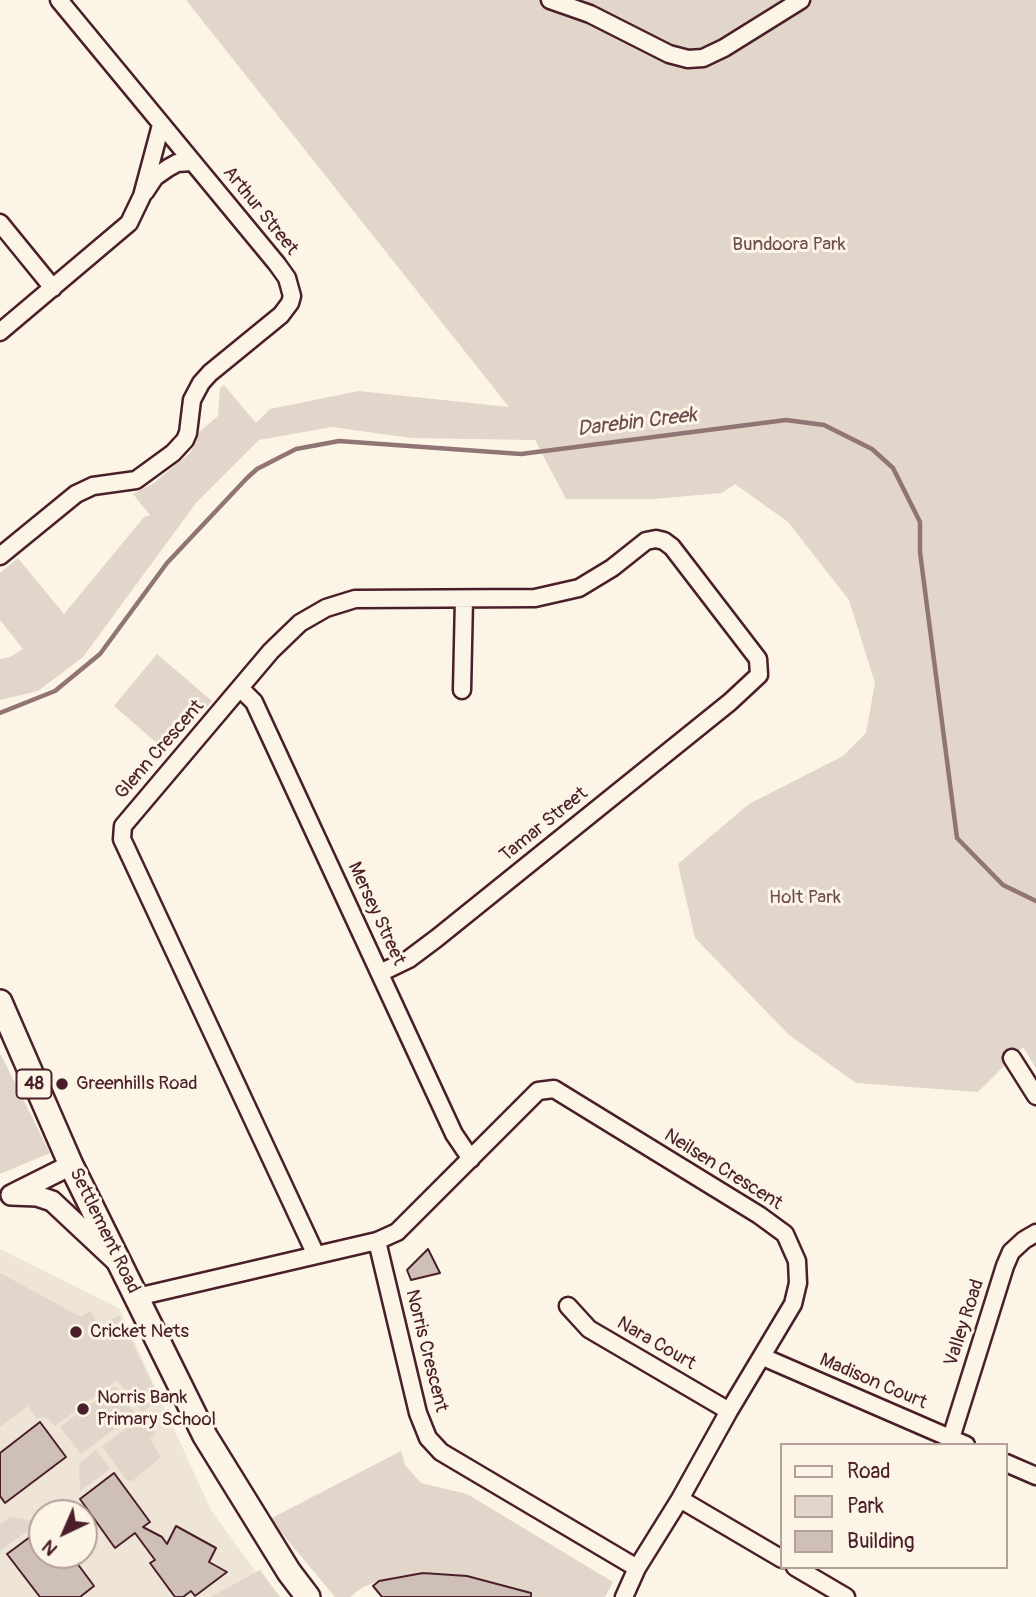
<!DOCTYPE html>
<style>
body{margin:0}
#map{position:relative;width:1036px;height:1597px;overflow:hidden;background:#fcf5e5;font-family:Pangolin,sans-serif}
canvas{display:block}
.legend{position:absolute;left:780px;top:1443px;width:228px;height:126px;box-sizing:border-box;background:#fcf5e5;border:2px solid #b59f9b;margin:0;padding:9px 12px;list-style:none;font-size:21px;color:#4a1f2b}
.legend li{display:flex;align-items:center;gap:14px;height:35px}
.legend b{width:35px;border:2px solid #b59f9b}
.north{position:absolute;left:28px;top:1499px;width:70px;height:70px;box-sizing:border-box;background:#fcf5e5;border:2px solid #b59f9b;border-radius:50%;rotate:224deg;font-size:19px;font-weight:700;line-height:28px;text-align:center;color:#4a1f2b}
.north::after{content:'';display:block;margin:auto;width:24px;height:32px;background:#4a1f2b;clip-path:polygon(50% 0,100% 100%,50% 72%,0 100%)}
</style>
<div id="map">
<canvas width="1036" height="1597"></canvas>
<ul class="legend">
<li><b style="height:9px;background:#fcf5e5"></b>Road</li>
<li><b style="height:19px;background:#e2d5ca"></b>Park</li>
<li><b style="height:19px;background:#cfc0b7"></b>Building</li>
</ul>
<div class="north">N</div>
</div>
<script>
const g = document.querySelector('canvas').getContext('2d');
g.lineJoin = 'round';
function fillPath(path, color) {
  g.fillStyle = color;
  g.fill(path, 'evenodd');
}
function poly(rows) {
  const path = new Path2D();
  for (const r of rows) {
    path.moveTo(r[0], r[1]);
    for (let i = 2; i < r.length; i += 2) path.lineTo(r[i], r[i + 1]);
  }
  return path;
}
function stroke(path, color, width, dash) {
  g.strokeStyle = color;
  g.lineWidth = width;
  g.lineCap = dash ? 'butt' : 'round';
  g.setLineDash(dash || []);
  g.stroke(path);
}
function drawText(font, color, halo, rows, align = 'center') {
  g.font = font + ' Pangolin,sans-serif';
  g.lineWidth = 6;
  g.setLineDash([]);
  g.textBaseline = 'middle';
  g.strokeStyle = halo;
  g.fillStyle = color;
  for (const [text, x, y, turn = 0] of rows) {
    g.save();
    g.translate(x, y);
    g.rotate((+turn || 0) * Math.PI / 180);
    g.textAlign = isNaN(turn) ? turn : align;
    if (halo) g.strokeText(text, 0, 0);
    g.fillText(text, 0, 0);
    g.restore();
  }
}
const built = poly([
 [0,1249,119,1308,211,1510,256,1572,210,1597,0,1597],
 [42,1513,84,1513,84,1555,42,1555]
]);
const green = poly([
 [186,0,1036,0,1036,1068,1023,1047,978,1092,856,1083,789,1035,695,938,678,864,749,804,843,756,866,733,875,683,849,600,788,522,735,484,722,493,653,499,566,499,535,440,411,438,332,427,259,440,196,503,83,657,38,691,0,700,0,659,10,657,23,649,0,620,0,573,18,558,64,614,144,517,150,515,133,494,154,483,190,453,196,443,199,432,218,416,220,388,224,385,256,423,270,409,359,391,509,407],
 [157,654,212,701,166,751,114,706],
 [0,1053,50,1153,0,1174],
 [0,1273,81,1317,90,1311,100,1327,119,1315,160,1400,142,1412,117,1380,55,1426,47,1418,37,1418,28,1406,0,1427],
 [115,1386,135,1413,81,1454,60,1427],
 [143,1416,156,1434,150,1439,161,1457,132,1481,126,1480,102,1446],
 [96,1450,110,1469,80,1491,79,1464],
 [401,1451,405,1465,421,1483,467,1494,613,1582,605,1597,528,1597,508,1587,467,1576,440,1573,423,1573,379,1581,363,1587,350,1597,335,1597,270,1519],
 [10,1517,40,1522,0,1551,0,1524],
 [260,1570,280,1597,210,1597,256,1572]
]);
const stream = poly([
 [0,713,55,691,100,654,167,563,247,478,257,469,296,449,339,441,521,454,786,420,824,425,872,449,893,468,920,522,920,552,957,838,1003,885,1036,901]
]);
const building = poly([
 [428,1249,440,1273,411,1280,407,1270,428,1249],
 [40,1422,66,1457,5,1503,0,1496,0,1453,40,1422],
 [114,1473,150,1522,143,1527,162,1537,167,1544,176,1526,216,1548,209,1562,227,1572,195,1596,191,1591,183,1597,175,1597,150,1563,155,1560,135,1533,115,1548,80,1499,114,1473],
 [42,1528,42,1555,71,1555,94,1586,80,1597,40,1597,7,1554,42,1528],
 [423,1573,467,1576,531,1593,531,1597,382,1597,373,1586,379,1581,423,1573]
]);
const minor = poly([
 [550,0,590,14,669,54,688,59,703,58,724,48,801,0],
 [145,192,155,177,168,168,177,163,192,162],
 [0,223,53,288],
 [0,332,129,223,142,196,161,125],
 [0,556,76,494,93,486,136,480,173,453,185,440,188,433,192,400,201,383,210,373,281,315,290,303,292,296,287,278,277,264,59,0],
 [241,689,254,702,454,1134,471,1159],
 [462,690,464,599],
 [1012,1058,1036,1096],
 [377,1241,397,1232,538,1091,554,1089,759,1215,785,1234,797,1261,798,1283,793,1304,729,1411,680,1499,637,1568],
 [316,1255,122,839,123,826,271,651,300,623,326,608,355,599,535,598,579,588,612,568,646,541,656,539,664,541,672,547,758,659,759,675,730,702,437,938,409,959,380,973],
 [137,1297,377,1241,418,1413,428,1438,441,1452,637,1568,624,1597],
 [568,1306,589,1329,729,1411],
 [763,1357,966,1445],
 [951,1438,1005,1266,1011,1252,1024,1240,1036,1233],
 [1006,1463,1036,1476],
 [680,1499,782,1559],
 [795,1567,846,1597]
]);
const tertiary = poly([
 [13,1194,71,1165],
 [11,1195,37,1196,52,1201,116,1261]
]);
const primary = poly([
 [0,1002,71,1165,205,1436,289,1572,308,1597]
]);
const markers = [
 [62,1084,7,"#4a1f2b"],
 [76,1332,7,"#4a1f2b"],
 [83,1409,7,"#4a1f2b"]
];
const shields = [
 [34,1084,35]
];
const shieldNames = [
 ["48",34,1084]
];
const streetNames = [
 ["Arthur Street",260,211,51],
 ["Glenn Crescent",160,750,-49],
 ["Tamar Street",544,825,-39],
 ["Mersey Street",376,914,65],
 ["Neilsen Crescent",723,1170,32],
 ["Settlement Road",104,1231,64],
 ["Valley Road",965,1323,-72],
 ["Nara Court",656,1344,30],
 ["Norris Crescent",426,1351,76],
 ["Madison Court",873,1382,23]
];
const parkNames = [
 ["Bundoora Park",789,245],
 ["Holt Park",805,898]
];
const poiNames = [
 ["Greenhills Road",76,1084],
 ["Cricket Nets",90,1332],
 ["Norris Bank",97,1398],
 ["Primary School",97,1420]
];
const waterNames = [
 ["Darebin Creek",637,423,-7]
];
fillPath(built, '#eee5d7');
fillPath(green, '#e2d5ca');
stroke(stream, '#917474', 4.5);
fillPath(building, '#cfc0b7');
stroke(building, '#4a1f2b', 2);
stroke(minor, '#4a1f2b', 21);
stroke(tertiary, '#4a1f2b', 24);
stroke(primary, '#4a1f2b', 28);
stroke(minor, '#fcf5e5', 16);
stroke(tertiary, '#fcf5e5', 19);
stroke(primary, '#fcf5e5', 23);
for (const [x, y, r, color] of markers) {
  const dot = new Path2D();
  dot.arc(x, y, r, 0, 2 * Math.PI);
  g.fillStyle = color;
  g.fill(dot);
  stroke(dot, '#fcf5e5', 2.5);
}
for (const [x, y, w] of shields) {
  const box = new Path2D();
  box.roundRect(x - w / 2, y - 14.5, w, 29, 5);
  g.fillStyle = '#fcf5e5';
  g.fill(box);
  stroke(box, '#4a1f2b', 2);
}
drawText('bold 18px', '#4a1f2b', null, shieldNames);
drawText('19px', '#4a1f2b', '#fcf5e5', streetNames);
drawText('19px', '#704c53', '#fcf5e5', parkNames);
drawText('19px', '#4a1f2b', '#fcf5e5', poiNames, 'left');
drawText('italic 21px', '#6d4950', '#fcf5e5', waterNames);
</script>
